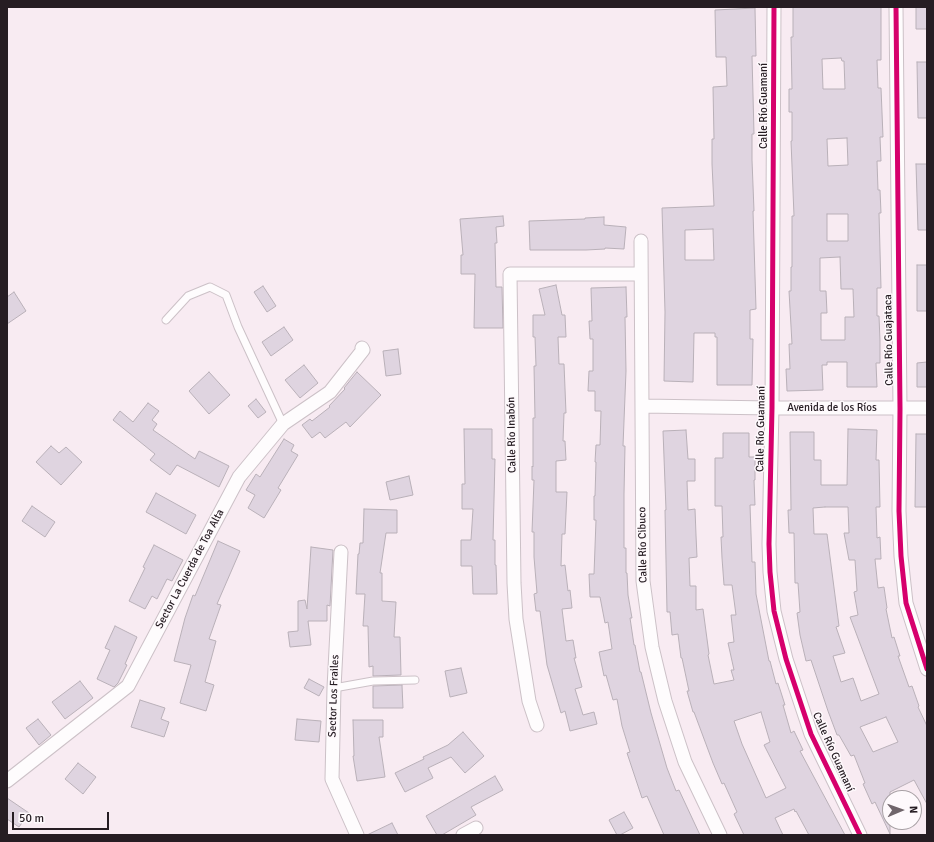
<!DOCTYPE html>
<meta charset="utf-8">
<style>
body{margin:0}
#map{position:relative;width:934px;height:842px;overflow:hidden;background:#f8ebf2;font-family:Signika,sans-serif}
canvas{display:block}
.frame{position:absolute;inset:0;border:8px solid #261d23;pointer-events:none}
.north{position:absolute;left:882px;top:790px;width:40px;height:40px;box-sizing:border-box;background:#fef9fc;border:1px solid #a8a1a5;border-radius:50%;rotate:88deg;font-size:11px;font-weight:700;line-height:16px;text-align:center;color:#261d23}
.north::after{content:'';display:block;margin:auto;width:14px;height:18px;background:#70656b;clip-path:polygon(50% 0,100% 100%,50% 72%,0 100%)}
.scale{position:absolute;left:12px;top:812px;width:97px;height:18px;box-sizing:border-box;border:2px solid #261d23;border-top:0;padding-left:5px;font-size:12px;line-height:14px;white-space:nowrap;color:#261d23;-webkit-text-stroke:3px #fef9fc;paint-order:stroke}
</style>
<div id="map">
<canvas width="934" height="842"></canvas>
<div class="frame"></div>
<div class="north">N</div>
<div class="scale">50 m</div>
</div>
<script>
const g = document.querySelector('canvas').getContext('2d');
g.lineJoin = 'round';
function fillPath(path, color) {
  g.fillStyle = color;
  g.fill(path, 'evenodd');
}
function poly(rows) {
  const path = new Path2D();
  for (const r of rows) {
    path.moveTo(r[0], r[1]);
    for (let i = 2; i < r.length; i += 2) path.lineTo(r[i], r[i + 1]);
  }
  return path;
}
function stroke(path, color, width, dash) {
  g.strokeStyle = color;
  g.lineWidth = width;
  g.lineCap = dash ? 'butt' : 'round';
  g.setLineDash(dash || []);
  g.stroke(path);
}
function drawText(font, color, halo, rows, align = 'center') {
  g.font = font + ' Signika,sans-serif';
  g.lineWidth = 3;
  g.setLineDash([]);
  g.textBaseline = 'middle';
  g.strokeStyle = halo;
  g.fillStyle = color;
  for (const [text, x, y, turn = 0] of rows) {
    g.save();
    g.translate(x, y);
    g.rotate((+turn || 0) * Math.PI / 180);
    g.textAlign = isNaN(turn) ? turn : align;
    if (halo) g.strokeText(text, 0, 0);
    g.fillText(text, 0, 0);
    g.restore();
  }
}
const building = poly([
 [793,7,881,7,881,60,877,60,878,88,881,88,883,137,880,137,881,161,877,161,878,190,880,190,881,213,879,213,881,288,877,288,877,316,879,316,880,341,880,363,876,363,877,387,847,387,847,362,827,362,827,365,822,365,823,390,787,391,786,369,790,369,789,344,792,344,789,291,791,291,791,267,792,267,792,216,794,216,791,141,792,141,792,112,789,112,789,89,792,89,791,37,793,37,793,7],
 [841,58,842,61,844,61,845,89,823,89,822,59,841,58],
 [847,138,848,165,828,166,827,139,847,138],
 [827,214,848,214,848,241,827,241,827,214],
 [840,257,841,289,853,289,854,317,845,317,845,340,821,340,821,313,827,313,826,291,820,291,820,258,840,257],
 [916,7,927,7,927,29,916,29,916,7],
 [755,8,756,56,752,56,754,134,752,134,752,160,754,211,753,211,756,309,750,310,750,339,753,339,752,385,717,385,717,337,715,337,715,333,694,333,693,382,664,381,665,312,662,208,714,206,712,164,712,139,714,139,713,87,727,86,726,57,716,57,715,10,755,8],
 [713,229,714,260,685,260,685,230,713,229],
 [917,62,927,62,927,118,918,118,917,62],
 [916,164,927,164,927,230,918,230,916,164],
 [503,216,504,226,496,227,497,243,495,243,496,287,502,287,503,328,474,328,475,274,461,274,461,255,463,255,460,219,503,216],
 [604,217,604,225,626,227,624,249,605,248,605,249,586,250,530,250,529,221,585,219,585,218,604,217],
 [917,265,927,265,927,311,917,311,917,265],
 [556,285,562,315,565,315,566,337,558,337,559,364,564,364,566,413,564,413,563,441,565,441,566,460,556,461,556,492,567,492,565,534,562,534,561,566,565,565,568,591,570,590,572,608,562,609,566,641,573,640,576,658,574,658,582,687,575,689,583,715,594,712,597,724,570,731,565,711,561,713,547,665,540,611,536,611,534,594,537,593,534,557,534,532,532,532,534,480,532,480,532,466,533,467,533,418,535,418,534,366,536,366,535,337,533,337,533,315,545,315,539,289,556,285],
 [263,286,276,306,267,312,254,292,263,286],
 [626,287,627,317,625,317,626,371,623,446,625,446,624,494,624,548,626,548,626,573,627,573,628,595,632,618,630,618,634,645,635,645,640,672,641,672,651,713,667,768,676,791,679,790,700,835,664,835,647,796,642,798,627,753,630,752,622,726,617,699,613,700,606,675,604,676,599,652,612,649,608,622,605,623,600,597,590,597,589,574,594,574,596,520,594,520,594,496,595,496,596,462,595,462,596,445,600,445,601,411,595,411,595,391,588,391,589,371,593,371,593,339,590,339,589,321,592,321,591,288,626,287],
 [14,292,26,311,7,324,7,297,14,292],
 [284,327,293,340,271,356,262,342,284,327],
 [398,349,401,374,386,376,383,351,398,349],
 [927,362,927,387,917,387,917,363,927,362],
 [304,365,318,383,300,398,285,380,304,365],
 [209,372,230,395,209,414,189,391,209,372],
 [357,372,381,395,350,427,346,422,325,438,320,432,312,438,302,425,310,419,312,421,330,407,329,406,345,389,344,388,357,372],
 [256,399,266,412,258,418,248,406,256,399],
 [148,403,159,411,152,420,157,424,153,430,195,459,199,451,229,466,219,487,177,465,170,475,150,460,155,454,113,420,120,411,133,422,148,403],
 [464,429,492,429,492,459,495,459,493,540,495,540,495,565,496,565,497,594,473,594,472,566,461,566,461,540,471,540,473,509,462,509,462,484,465,484,464,429],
 [848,429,877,430,876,460,879,460,880,507,876,507,877,538,880,537,881,559,875,559,878,588,884,587,887,608,886,609,892,638,894,637,900,656,898,656,909,687,912,686,919,706,918,707,927,726,927,804,914,780,890,792,890,834,875,802,872,804,863,784,865,783,854,755,851,756,839,735,837,735,828,711,811,660,806,661,800,635,797,613,800,612,798,583,795,583,794,533,789,533,788,510,791,510,790,432,814,432,814,460,821,460,821,485,847,485,848,429],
 [825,507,848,507,849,533,844,533,849,560,855,560,857,591,854,592,858,615,850,617,879,694,861,701,853,678,841,682,833,656,845,653,836,627,839,626,827,534,814,534,813,508,825,507],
 [886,717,898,742,873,752,860,727,886,717],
 [686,430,688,459,695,459,695,481,687,481,688,510,695,509,696,535,697,557,689,558,690,586,696,586,696,610,703,609,709,654,708,655,714,684,734,680,731,670,734,670,728,643,734,642,731,615,736,615,732,585,724,585,722,558,721,537,723,537,722,506,715,506,715,458,723,458,723,433,749,433,749,457,755,457,755,480,754,480,755,505,750,505,752,562,755,562,756,594,769,661,770,661,776,684,778,683,785,705,783,705,791,733,794,731,803,750,800,751,845,835,809,835,796,811,795,812,794,809,775,818,783,835,744,835,734,814,737,812,724,783,722,784,713,763,694,712,693,712,687,691,689,691,682,658,681,658,678,634,672,635,670,612,667,612,665,510,666,510,663,431,686,430],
 [761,712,770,742,764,745,786,788,766,798,742,744,734,721,761,712],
 [916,434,927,434,927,507,915,507,916,434],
 [284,439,294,445,291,451,298,455,278,488,281,490,264,518,248,508,255,495,246,490,256,474,260,477,284,439],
 [51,446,59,453,66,447,82,462,61,485,36,462,51,446],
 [409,476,413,495,390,500,386,482,409,476],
 [156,493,196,515,186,534,146,512,156,493],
 [32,506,55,522,45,537,22,521,32,506],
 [364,509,397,510,397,533,386,533,380,573,382,573,382,601,396,602,394,637,400,637,401,675,373,676,373,666,369,667,368,626,363,626,365,594,356,594,358,554,359,554,360,543,363,543,364,509],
 [218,541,240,551,217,604,221,605,209,639,216,641,205,682,214,685,206,711,180,703,191,665,174,661,185,618,193,595,195,596,218,541],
 [154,545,183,560,172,581,167,579,157,599,152,596,145,609,129,601,145,568,143,567,154,545],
 [311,547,333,550,330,606,327,605,327,621,308,621,311,645,290,647,288,632,298,631,298,601,305,600,307,609,311,547],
 [115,626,137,637,125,664,127,665,118,683,114,687,97,679,110,650,105,648,115,626],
 [461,668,467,693,450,697,445,671,461,668],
 [309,679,324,687,319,696,304,688,309,679],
 [80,681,93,698,65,719,52,702,80,681],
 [402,685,403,708,373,708,373,686,402,685],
 [140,700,165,708,161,719,169,722,164,737,131,727,140,700],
 [38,719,51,735,39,745,26,728,38,719],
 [297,719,321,721,319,742,295,740,297,719],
 [353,720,383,720,383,737,379,737,385,777,357,781,353,756,354,756,353,720],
 [463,732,484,756,465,773,451,757,428,768,433,778,405,792,395,773,424,759,423,757,448,745,463,732],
 [78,763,96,777,83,794,65,779,78,763],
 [495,776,503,790,471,807,476,815,442,835,437,835,426,816,495,776],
 [7,798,29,813,19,827,7,819,7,798],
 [624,812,633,828,620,835,617,835,609,820,624,812],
 [392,823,398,835,367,835,392,823]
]);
const service = poly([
 [166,320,188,296,210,287,226,295,238,327,283,424],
 [334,688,373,681,415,680]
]);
const minor = poly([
 [774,7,772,408,769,544,770,572,774,611,786,659,811,734,860,835],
 [896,7,900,409,899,511,901,556,906,603,927,669],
 [641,241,643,581,652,647,665,701,685,762,720,835],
 [642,406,772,408,927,408],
 [341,552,334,688,332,779,357,835],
 [537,725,529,701,516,619,514,583,510,274,641,274],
 [7,781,128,686,239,477,283,424,330,392,363,350,362,348],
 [463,835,476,828]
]);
const cycleway = poly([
 [774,7,772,408,769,544,770,572,774,611,786,659,811,734,860,835],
 [896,7,900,409,899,511,901,556,906,603,927,669]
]);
const streetNames = [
 ["Calle Río Guamaní",764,106,-90],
 ["Calle Río Guajataca",889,340,-91],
 ["Avenida de los Ríos",832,408],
 ["Calle Río Guamaní",761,429,-89],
 ["Calle Río Inabón",512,435,-91],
 ["Calle Río Cibuco",643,545,-91],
 ["Sector La Cuerda de Toa Alta",190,569,-62],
 ["Sector Los Frailes",334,696,-88],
 ["Calle Río Guamaní",833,752,66]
];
fillPath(building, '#dfd4e0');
stroke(building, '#b9b0b8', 1);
stroke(service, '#ccc1c7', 9);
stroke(minor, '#ccc1c7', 15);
stroke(service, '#fefcfd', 7);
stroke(minor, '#fefcfd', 13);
stroke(cycleway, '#d6006c', 5);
drawText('11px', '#261d23', '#fef9fc', streetNames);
</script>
